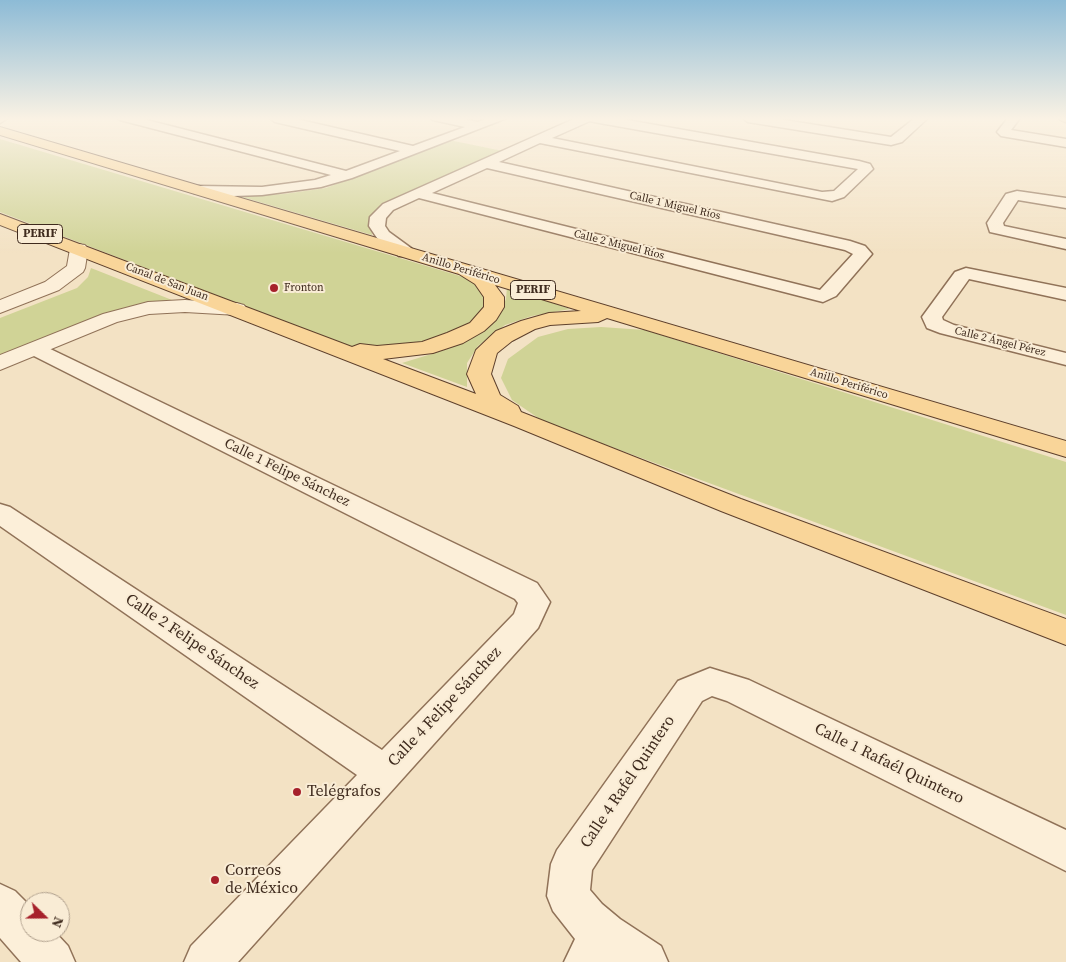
<!DOCTYPE html>
<meta charset="utf-8">
<style>
body{margin:0}
#map{position:relative;width:1066px;height:962px;overflow:hidden;background:#f3e2c4;font-family:"Source Serif 4",serif}
canvas{display:block}
.north{position:absolute;left:20px;top:892px;width:50px;height:50px;box-sizing:border-box;background:#f9ecd5;border:1px solid #af9f8c;border-radius:50%;rotate:112deg;font-size:14px;font-weight:700;line-height:20px;text-align:center;color:#3f2b1e}
.north::after{content:'';display:block;margin:auto;width:18px;height:22px;background:#a6212b;clip-path:polygon(50% 0,100% 100%,50% 72%,0 100%)}
</style>
<div id="map">
<canvas width="1066" height="962"></canvas>
<div class="north">N</div>
</div>
<script>
const g = document.querySelector('canvas').getContext('2d');
g.lineJoin = 'round';
function fillPath(path, color) {
  g.fillStyle = color;
  g.fill(path, 'evenodd');
}
function poly(rows) {
  const path = new Path2D();
  for (const r of rows) {
    path.moveTo(r[0], r[1]);
    for (let i = 2; i < r.length; i += 2) path.lineTo(r[i], r[i + 1]);
  }
  return path;
}
function stroke(path, color, width, dash) {
  g.strokeStyle = color;
  g.lineWidth = width;
  g.lineCap = dash ? 'butt' : 'round';
  g.setLineDash(dash || []);
  g.stroke(path);
}
function drawText(font, color, halo, rows, align = 'center') {
  g.font = font + ' "Source Serif 4",serif';
  g.lineWidth = 4;
  g.setLineDash([]);
  g.textBaseline = 'middle';
  g.strokeStyle = halo;
  g.fillStyle = color;
  for (const [text, x, y, turn = 0] of rows) {
    g.save();
    g.translate(x, y);
    g.rotate((+turn || 0) * Math.PI / 180);
    g.textAlign = isNaN(turn) ? turn : align;
    if (halo) g.strokeText(text, 0, 0);
    g.fillText(text, 0, 0);
    g.restore();
  }
}
const green = poly([
 [0,139,460,276,478,284,491,302,473,326,433,344,363,349,346,345,0,212],
 [449,140,503,151,381,204,371,218,372,235,239,196,284,194,326,188],
 [91,268,172,300,127,309,0,361,0,318,77,288,88,277],
 [507,287,570,309,532,316,505,325,478,346,467,363,467,387,402,363,451,348,487,327,501,311,506,299],
 [601,327,645,330,1066,462,1066,615,544,422,512,400,501,378,508,359,538,337,568,329]
]);
const minor = poly([
 [0,118,8,118,0,123,0,118],
 [118,118,139,118,346,171,400,151,275,122,269,118,292,118,413,146,465,127,433,120,431,118,457,118,478,122,489,118,507,118,352,178,321,187,262,195,233,196,199,194,194,193,192,190,194,187,199,186,262,187,315,180,331,175,120,120,118,118],
 [576,118,616,118,859,161,870,164,873,169,844,197,832,201,540,143,499,162,850,241,865,246,872,254,836,296,823,302,419,198,393,210,386,218,385,226,389,232,411,248,414,252,411,256,399,256,377,238,369,226,370,217,383,204,576,118],
 [590,121,594,122,858,169,834,191,822,192,552,138,590,121],
 [487,168,845,250,853,254,820,290,432,193,487,168],
 [742,118,772,118,891,137,915,118,928,118,902,142,891,145,748,122,742,118],
 [1008,118,1020,118,1011,130,1066,139,1066,147,1001,136,997,132,1008,118],
 [1059,118,1066,118,1066,122,1061,120,1059,118],
 [1017,191,1066,198,1066,208,1018,200,1003,223,1004,226,1066,239,1066,249,990,232,987,223,1004,197,1006,194,1017,191],
 [966,268,1066,288,1066,300,969,279,942,317,943,320,954,325,1066,353,1066,365,940,333,927,328,922,317,955,272,966,268],
 [35,343,42,345,537,583,550,602,538,628,238,962,184,962,191,946,357,775,0,526,0,504,10,507,382,750,514,614,518,603,515,599,28,353,25,349,28,345,35,343],
 [710,668,749,680,1066,830,1066,871,727,701,712,696,702,701,592,870,590,890,602,904,620,919,661,946,668,962,564,962,575,939,553,911,547,896,551,864,557,850,678,681,710,668],
 [0,884,15,891,30,906,30,932,55,932,68,946,75,962,21,962,0,938,0,884]
]);
const tertiary = poly([
 [79,244,85,245,88,249,85,268,83,272,59,290,0,313,0,300,45,282,67,266,70,249,73,245,79,244],
 [185,300,237,303,244,305,247,309,244,313,237,315,185,312,149,314,117,322,0,370,0,355,103,314,148,302,185,300]
]);
const primary = poly([
 [0,127,1066,441,1066,457,607,318,598,322,550,325,535,329,512,341,497,353,491,374,500,395,518,406,521,412,741,499,1066,619,1066,645,721,511,514,426,0,225,0,214,352,347,360,344,377,346,422,342,447,333,470,323,484,307,484,297,475,284,459,274,0,135,0,127],
 [495,285,581,311,549,313,521,321,496,331,476,350,467,374,476,394,383,359,433,353,463,343,484,331,496,320,504,307,504,297,495,285]
]);
const markers = [
 [274,288,5,"#a6212b"],
 [297,792,5,"#a6212b"],
 [215,880,5,"#a6212b"]
];
const farStreetnames = [
 ["Calle 1 Miguel Ríos",675,206,13],
 ["Calle 2 Miguel Ríos",619,245,14],
 ["Anillo Periférico",461,269,17],
 ["Canal de San Juan",167,282,21],
 ["Calle 2 Ángel Pérez",1000,342,14],
 ["Anillo Periférico",849,384,17]
];
const farPoinames = [
 ["Fronton",284,288]
];
const shields = [
 [40,234,45],
 [533,290,45]
];
const shieldNames = [
 ["PERIF",40,234],
 ["PERIF",533,290]
];
const streetNames = [
 ["Calle 1 Felipe Sánchez",287,473,26]
];
const nearStreetnames = [
 ["Calle 2 Felipe Sánchez",192,642,34],
 ["Calle 4 Felipe Sánchez",445,707,-47],
 ["Calle 1 Rafaél Quintero",889,764,26],
 ["Calle 4 Rafel Quintero",628,782,-56]
];
const nearPoinames = [
 ["Telégrafos",307,792],
 ["Correos",225,871],
 ["de México",225,889]
];
fillPath(green, '#d0d396');
stroke(minor, '#907258', 3);
stroke(tertiary, '#907258', 2);
stroke(primary, '#5e402c', 2);
fillPath(minor, '#fcefd9');
fillPath(tertiary, '#fcefd9');
fillPath(primary, '#f9d599');
const sky = g.createLinearGradient(0, 0, 0, 253);
sky.addColorStop(0, '#8dbbd6');
sky.addColorStop(0.47, '#faf2e4');
sky.addColorStop(1, '#faf2e400');
g.fillStyle = sky;
g.fillRect(0, 0, 1066, 253);
for (const [x, y, r, color] of markers) {
  const dot = new Path2D();
  dot.arc(x, y, r, 0, 2 * Math.PI);
  g.fillStyle = color;
  g.fill(dot);
  stroke(dot, '#f9ecd5', 2);
}
drawText('11px', '#3f2b1e', '#f9ecd5', farStreetnames);
drawText('11px', '#3f2b1e', '#f9ecd5', farPoinames, 'left');
for (const [x, y, w] of shields) {
  const box = new Path2D();
  box.roundRect(x - w / 2, y - 9.5, w, 19, 4);
  g.fillStyle = '#f9ecd5';
  g.fill(box);
  stroke(box, '#3f2b1e', 1);
}
drawText('bold 12px', '#3f2b1e', null, shieldNames);
drawText('14px', '#3f2b1e', '#f9ecd5', streetNames);
drawText('16px', '#3f2b1e', '#f9ecd5', nearStreetnames);
drawText('16px', '#3f2b1e', '#f9ecd5', nearPoinames, 'left');
</script>
